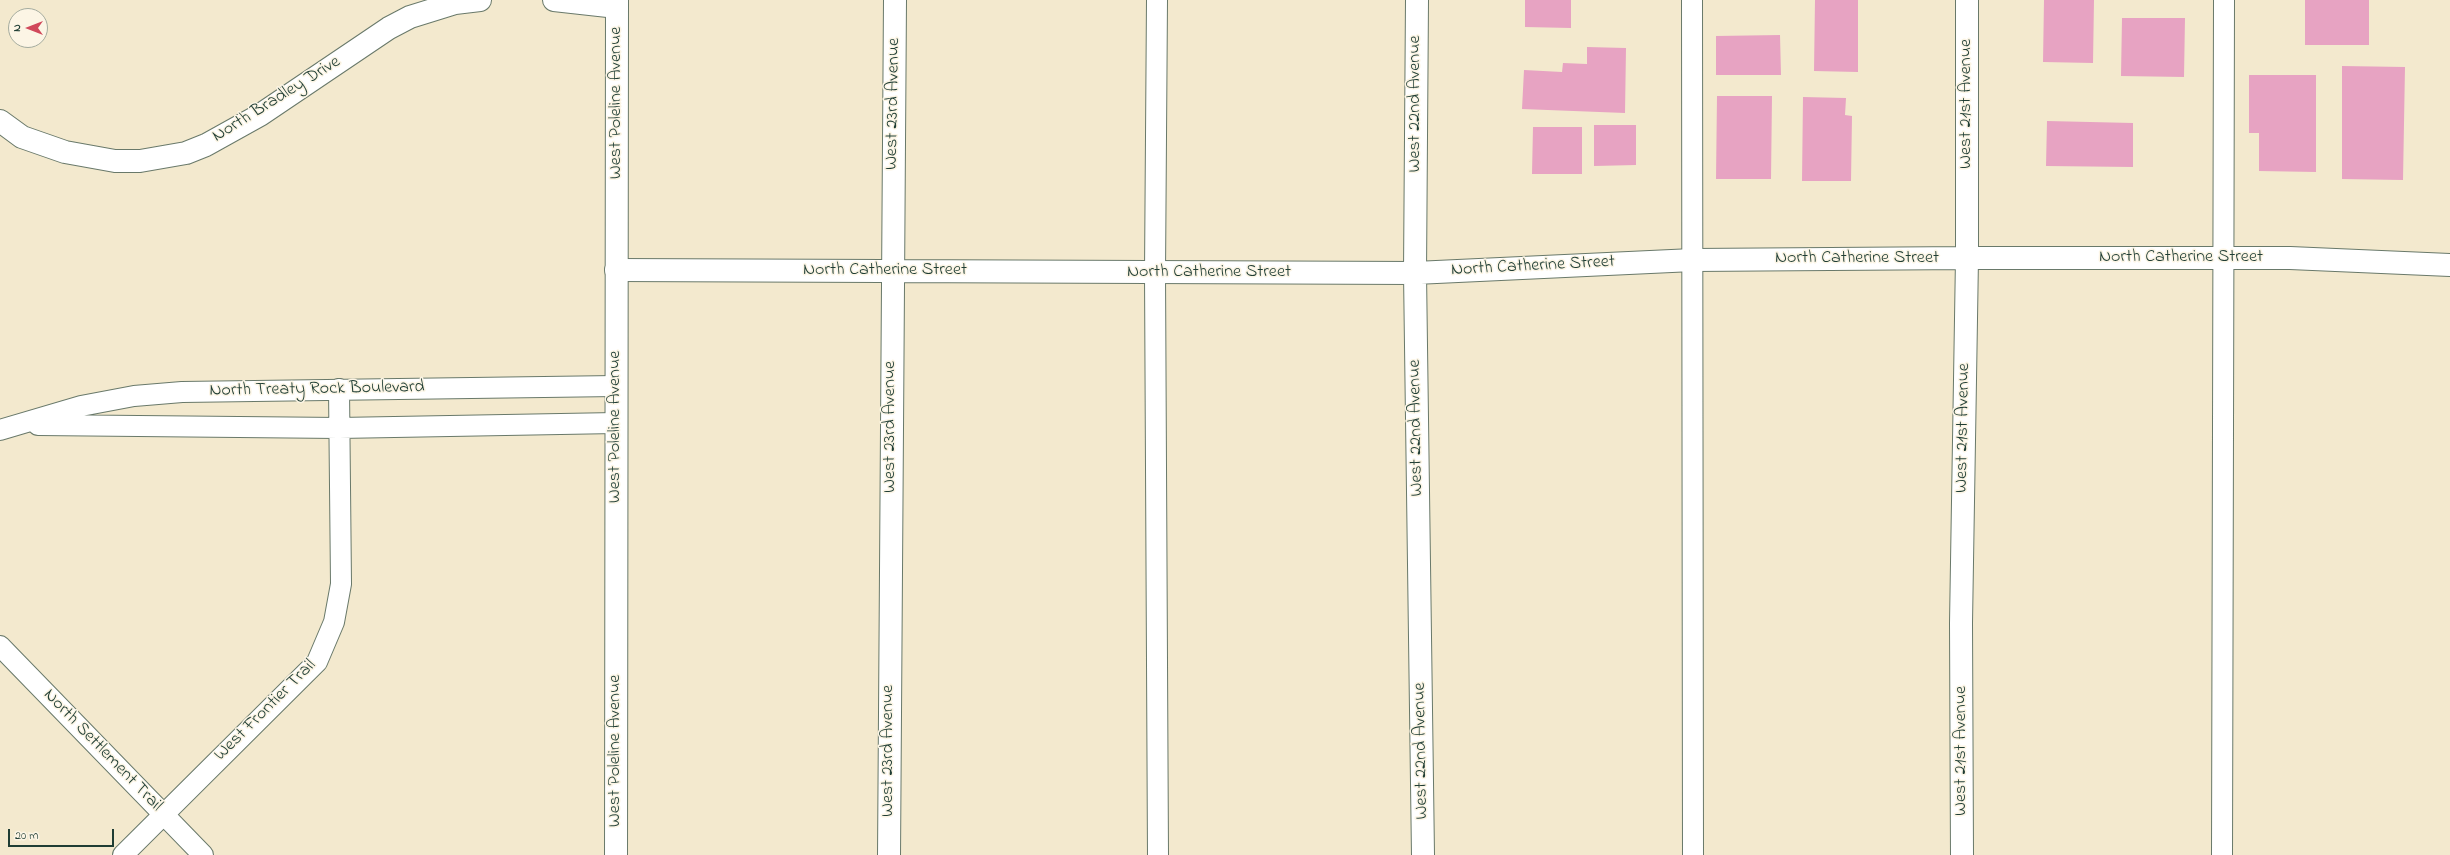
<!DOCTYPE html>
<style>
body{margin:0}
#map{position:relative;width:2450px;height:855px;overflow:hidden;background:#f3e9ce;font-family:"Indie Flower",sans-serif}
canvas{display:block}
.north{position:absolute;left:8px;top:8px;width:40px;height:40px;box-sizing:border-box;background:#fcf5e5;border:1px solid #a4ab9e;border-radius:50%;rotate:270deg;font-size:11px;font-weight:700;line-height:16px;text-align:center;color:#1f3d34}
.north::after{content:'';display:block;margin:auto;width:14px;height:18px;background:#d1495b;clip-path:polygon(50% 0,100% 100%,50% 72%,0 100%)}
.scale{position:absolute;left:8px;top:829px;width:106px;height:18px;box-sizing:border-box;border:2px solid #1f3d34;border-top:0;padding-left:5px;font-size:12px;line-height:14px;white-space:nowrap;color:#1f3d34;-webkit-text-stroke:3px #fcf5e5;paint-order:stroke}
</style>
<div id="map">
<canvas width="2450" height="855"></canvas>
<div class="north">N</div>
<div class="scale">20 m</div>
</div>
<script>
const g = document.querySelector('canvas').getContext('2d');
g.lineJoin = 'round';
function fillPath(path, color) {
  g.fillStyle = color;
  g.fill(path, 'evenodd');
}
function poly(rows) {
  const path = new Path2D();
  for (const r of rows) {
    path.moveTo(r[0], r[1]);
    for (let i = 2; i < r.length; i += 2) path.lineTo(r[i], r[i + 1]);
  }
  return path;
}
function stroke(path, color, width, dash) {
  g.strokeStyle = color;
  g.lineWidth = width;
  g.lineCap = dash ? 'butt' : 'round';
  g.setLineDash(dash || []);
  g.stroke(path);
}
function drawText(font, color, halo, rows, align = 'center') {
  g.font = font + ' "Indie Flower",sans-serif';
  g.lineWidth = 3;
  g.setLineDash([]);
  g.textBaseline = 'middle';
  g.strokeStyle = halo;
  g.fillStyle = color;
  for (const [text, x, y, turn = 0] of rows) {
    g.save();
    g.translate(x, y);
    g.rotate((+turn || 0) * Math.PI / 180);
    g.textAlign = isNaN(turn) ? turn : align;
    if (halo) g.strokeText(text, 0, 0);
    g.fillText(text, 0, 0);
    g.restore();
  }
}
const building = poly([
 [1525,0,1571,0,1571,28,1525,27],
 [1815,0,1858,0,1858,72,1814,71],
 [2044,0,2094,0,2093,63,2043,62],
 [2305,0,2369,0,2369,45,2305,45],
 [2122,18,2185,18,2184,77,2121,76],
 [1780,35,1781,75,1716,75,1716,36],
 [1587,47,1626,48,1625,113,1522,109,1524,70,1562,72,1563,63,1587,64],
 [2342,66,2405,67,2403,180,2342,179],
 [2249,75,2316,75,2316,172,2259,171,2259,133,2249,133],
 [1717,96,1772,96,1771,179,1716,179],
 [1803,97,1846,98,1845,115,1852,116,1851,181,1802,181],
 [2047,121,2133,123,2133,167,2046,166],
 [1594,125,1636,125,1636,165,1594,166],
 [1533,127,1582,127,1582,174,1532,174]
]);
const service = poly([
 [1157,0,1155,273,1158,855],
 [1692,0,1693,855],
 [38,425,339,428,616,423],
 [0,430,81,406,134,396,182,392,616,386],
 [0,646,203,855],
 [123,855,317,662,334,622,341,584,339,389],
 [2222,855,2224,0]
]);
const minor = poly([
 [554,0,617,7],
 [1417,0,1415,273,1423,855],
 [0,121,22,137,65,152,115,161,140,161,186,153,206,145,260,115,389,28,410,17,455,3,480,0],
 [616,270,1415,273,1693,260,1967,258,2290,258,2450,265],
 [889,855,895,0],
 [1962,855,1961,623,1967,258,1967,0]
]);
const tertiary = poly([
 [616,855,617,0]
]);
const streetNames = [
 ["North Bradley Drive",277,100,-32],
 ["West Poleline Avenue",617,103,-90],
 ["West 23rd Avenue",894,104,-89],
 ["West 22nd Avenue",1416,104,-90],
 ["West 21st Avenue",1967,104,-90],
 ["North Catherine Street",2181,258],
 ["North Catherine Street",1857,259],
 ["North Catherine Street",1533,267,-3],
 ["North Catherine Street",885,271],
 ["North Catherine Street",1209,273],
 ["North Treaty Rock Boulevard",317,390,-1],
 ["West Poleline Avenue",616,427,-90],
 ["West 23rd Avenue",891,427,-90],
 ["West 22nd Avenue",1417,428,-91],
 ["West 21st Avenue",1964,428,-89],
 ["West Frontier Trail",266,711,-45],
 ["North Settlement Trail",102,751,46],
 ["West Poleline Avenue",616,751,-90],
 ["West 23rd Avenue",889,751,-90],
 ["West 22nd Avenue",1422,751,-91],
 ["West 21st Avenue",1962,751,-90]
];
fillPath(building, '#e7a3c2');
stroke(service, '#69796a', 22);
stroke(minor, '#69796a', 24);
stroke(tertiary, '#69796a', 24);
stroke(service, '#fff', 20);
stroke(minor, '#fff', 22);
stroke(tertiary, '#fff', 22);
drawText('18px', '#1f3d34', '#fcf5e5', streetNames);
</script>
